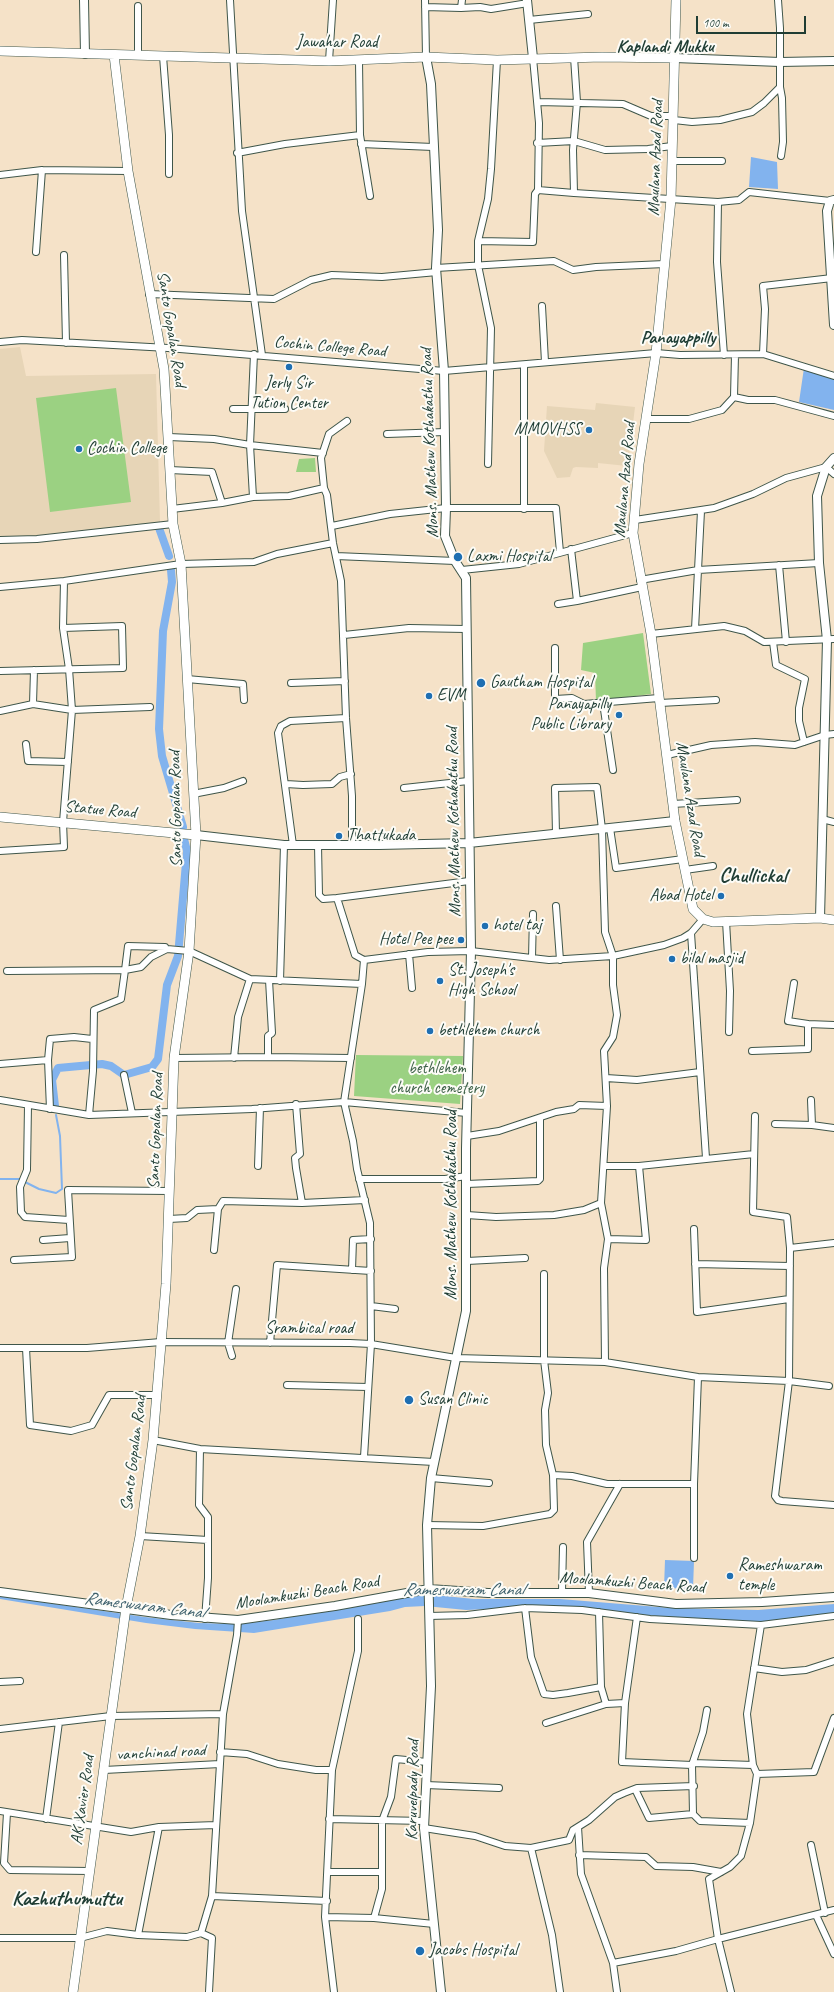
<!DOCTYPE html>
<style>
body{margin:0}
#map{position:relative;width:834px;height:1992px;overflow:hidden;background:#f5e2c8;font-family:Caveat,sans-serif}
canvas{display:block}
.scale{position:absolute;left:696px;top:16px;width:110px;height:18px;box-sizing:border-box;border:2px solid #1f3d34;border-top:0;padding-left:5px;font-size:12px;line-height:14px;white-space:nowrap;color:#1f3d34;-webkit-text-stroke:3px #fdfcf7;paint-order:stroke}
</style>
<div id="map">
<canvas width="834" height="1992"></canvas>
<div class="scale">100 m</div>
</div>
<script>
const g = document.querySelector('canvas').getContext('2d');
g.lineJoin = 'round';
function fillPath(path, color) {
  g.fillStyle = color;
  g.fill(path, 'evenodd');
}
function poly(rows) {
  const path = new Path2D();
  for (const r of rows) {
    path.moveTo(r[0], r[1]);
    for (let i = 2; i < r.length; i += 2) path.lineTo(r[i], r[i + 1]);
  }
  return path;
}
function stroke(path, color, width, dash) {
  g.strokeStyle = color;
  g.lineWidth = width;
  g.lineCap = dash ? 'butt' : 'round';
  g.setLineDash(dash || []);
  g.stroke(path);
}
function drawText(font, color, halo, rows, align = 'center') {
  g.font = font + ' Caveat,sans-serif';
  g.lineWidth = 4;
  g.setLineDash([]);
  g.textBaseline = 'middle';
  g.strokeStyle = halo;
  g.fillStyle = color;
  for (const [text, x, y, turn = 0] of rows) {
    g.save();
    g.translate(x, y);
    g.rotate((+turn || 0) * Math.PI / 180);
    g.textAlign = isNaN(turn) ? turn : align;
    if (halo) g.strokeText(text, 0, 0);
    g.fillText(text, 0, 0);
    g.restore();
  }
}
const built = poly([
 [20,347,26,376,156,374,160,522,38,537,0,538,0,349],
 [596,403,635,407,628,465,627,466,598,463,598,468,576,467,573,468,570,477,557,478,544,451,547,406,595,410]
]);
const green = poly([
 [116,388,131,502,50,512,36,398],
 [315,458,316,472,296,472,299,459],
 [643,633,651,694,596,701,595,673,581,670,583,643],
 [356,1055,463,1056,460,1104,354,1096]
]);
const water = poly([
 [751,157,777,162,778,189,749,187],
 [804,368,834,377,834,410,799,402],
 [665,1560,694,1561,693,1589,664,1588],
 [425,1594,474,1599,560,1599,671,1608,758,1610,834,1604,834,1614,759,1622,686,1619,559,1606,466,1610,425,1606,405,1607,390,1611,254,1633,195,1629,146,1623,0,1599,0,1596,145,1617,199,1623,238,1624,274,1620,398,1597]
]);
const stream = poly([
 [0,1179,19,1179,39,1189,56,1193,62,1189,60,1136,56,1115]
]);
const canal = poly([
 [159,528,169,556],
 [171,570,172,582,163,631,159,729,162,756,183,827],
 [55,1106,52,1080,58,1068,102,1064,111,1066,124,1075,152,1067,158,1059,167,985,178,956,187,851,184,839]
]);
const minor = poly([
 [230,0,242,211,262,355],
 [425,0,426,57],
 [462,0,461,8,480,7,491,9,528,3],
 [138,6,138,56],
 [425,7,461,8],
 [529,20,588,14],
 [163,56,169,135,169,174],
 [574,57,577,102,573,150,574,193,718,202,739,200,749,192,830,201],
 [329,61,333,0],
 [359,61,360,135,370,196],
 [780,87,782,98,783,142,781,156],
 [538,102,623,104,651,116,674,116],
 [674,120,692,122,720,120,752,112,764,103,780,87,780,28,778,0],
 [537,143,574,141,605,150,648,149,672,146],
 [361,144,433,147],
 [237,153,285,144,360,135],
 [672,161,722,161],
 [0,175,42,170,128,171],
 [538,190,574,193],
 [718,202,717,262,724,355],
 [478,241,533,242,535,194,538,190,539,123,533,58],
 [36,252,42,170],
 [64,255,66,343],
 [436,268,554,261,573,270,596,267,665,264],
 [149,294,274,299,311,280,332,275,382,277,437,272],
 [542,306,545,362],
 [0,342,22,340,168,348,444,371,656,353,680,355,763,354,834,376],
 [254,354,250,445,253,497,289,496,324,488],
 [763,354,765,309,763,286,832,278],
 [524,365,524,509],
 [734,397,748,400,775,400,834,416],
 [233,409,285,409],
 [647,419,689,419,722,410,734,397,735,355],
 [347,421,329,434,321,458,324,488,327,495,333,543,341,581,346,718,352,796,352,845],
 [387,434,445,432],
 [169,437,214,439,250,445,323,453],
 [488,464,491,328,478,265,478,241,488,199,491,169,497,60],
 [170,470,212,472,222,503,253,497],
 [172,509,222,503],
 [635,520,714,508,753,494,786,478,826,467,834,474],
 [332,526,390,514,446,508,556,508,560,552],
 [0,540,37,539,173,524],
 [336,556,455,561],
 [779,565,786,642],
 [462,570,519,564,633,533],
 [640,580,698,570,819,563],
 [0,587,64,581,181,564,254,562,277,554,333,543],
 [577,601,642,587],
 [558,604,577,601,571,549],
 [695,629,701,511],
 [651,634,724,626,745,631,764,642,834,639],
 [344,635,409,628,466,629],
 [773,642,776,665,805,679,799,708,799,721,804,742],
 [555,648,555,699,572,698,584,704,659,698],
 [0,671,123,668,122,626,63,628],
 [187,679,243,684,244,700],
 [291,683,345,681],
 [603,703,613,770],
 [660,703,716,700],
 [33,704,72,710,150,707],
 [0,711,33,704,34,670],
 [26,744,28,761,68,762],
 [667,755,711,745,755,742,795,745,825,735,834,734],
 [286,784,303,785,332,784,340,777,351,774],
 [404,788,468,781],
 [193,794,224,788,243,781],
 [673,804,737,800],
 [822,819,834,822],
 [610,828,616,868,683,859],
 [556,834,555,788,597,787,602,829,605,932,613,956,613,985,617,1015,613,1037,604,1051,607,1106,601,1203,608,1239,604,1268,605,1362],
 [293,845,278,733,281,726,290,721,346,718],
 [318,845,319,895,323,899,337,898,355,955,364,960,428,952,471,951,549,960,613,956,664,945,683,938,691,933,703,919],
 [0,851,64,847,63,822,72,710,69,669,63,628,64,581],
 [685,870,713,866],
 [337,898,469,881],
 [556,906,560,960],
 [726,921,730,991,729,1032],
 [691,933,706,1158],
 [409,954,412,988],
 [532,958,533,914],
 [364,960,362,984,344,1102,353,1141,357,1169,370,1223,371,1344,364,1457],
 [7,971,125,970,128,946,165,947],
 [269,980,272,1033,268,1036,268,1057,351,1058],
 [280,981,284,845],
 [794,983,788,1021,808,1024],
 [752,1051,808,1049,808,1024,834,1025],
 [174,1058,268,1057],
 [234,1058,238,1017,250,979],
 [0,1064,48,1060],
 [124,1075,132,1113],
 [606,1078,637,1080,700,1072],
 [0,1100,89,1115,252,1109,344,1102,467,1113],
 [811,1100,812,1125],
 [296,1104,300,1154,295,1158,296,1168,302,1203],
 [28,1105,27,1170,20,1187,21,1212,25,1217,69,1220],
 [50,1109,48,1060,50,1039,74,1037,92,1039],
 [89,1115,93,1071,94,1010,121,999,125,970,141,967,151,957,167,949,189,951,250,979,362,984],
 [755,1116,753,1212,787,1217,790,1248,789,1381,775,1496,778,1500,782,1501,834,1505],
 [775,1124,812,1125,834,1128],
 [467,1136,499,1131,556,1112,574,1109,579,1105,607,1106],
 [258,1166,260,1108],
 [604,1166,639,1166,754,1154],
 [359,1179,445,1179,467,1176],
 [467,1184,538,1181,540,1179,540,1118],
 [467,1215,496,1217,554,1215,584,1210,601,1203],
 [169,1219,187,1218,197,1210,218,1209,223,1201,302,1203,365,1200],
 [694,1229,697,1312,789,1299],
 [608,1239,646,1240,639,1166],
 [43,1240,70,1238],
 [790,1248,834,1243],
 [214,1250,218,1209],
 [14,1260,72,1257,68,1190,170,1191],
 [467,1261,525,1258],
 [695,1264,790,1266],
 [352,1270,353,1240,371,1239],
 [544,1274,544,1360,548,1393,545,1410,546,1445,553,1475,572,1476,607,1484,694,1484],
 [371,1306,395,1309],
 [270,1343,277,1265,371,1271],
 [0,1348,87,1348,161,1342,350,1343,371,1344,456,1358,605,1362,698,1377,789,1381,829,1386],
 [26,1348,30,1425,71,1431,92,1425,109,1395,157,1395],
 [232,1356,228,1343,236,1289],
 [287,1385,368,1387],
 [153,1440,200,1449,434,1462],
 [200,1449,199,1505,208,1517,208,1578,205,1619],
 [431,1478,489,1483],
 [427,1525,483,1526,550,1514,554,1510,553,1475],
 [140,1536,208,1540],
 [694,1558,694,1484,698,1377],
 [562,1592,563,1547],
 [589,1593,587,1542,620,1484],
 [525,1608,531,1657,544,1694,553,1695,568,1693,601,1687],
 [599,1612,601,1687,606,1704],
 [429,1616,467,1615,525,1608,582,1610,650,1619,761,1625,834,1616],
 [637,1617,625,1703,622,1762,692,1765],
 [754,1668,782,1672,806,1670,834,1661],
 [0,1682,20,1681],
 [707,1710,703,1732,692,1765,693,1814,700,1821,750,1823],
 [546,1723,606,1704,625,1703],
 [0,1729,111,1716,223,1714],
 [220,1752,247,1754,278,1764,316,1770,332,1770],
 [693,1763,753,1765],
 [104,1770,220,1764],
 [757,1774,814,1772,834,1718],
 [426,1785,499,1788],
 [635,1789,649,1818,693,1814],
 [0,1811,131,1832,159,1827,216,1825],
 [7,1813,4,1863,10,1870,90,1871],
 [46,1819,59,1722],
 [329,1819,424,1821],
 [578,1827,581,1874,613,1963,617,1992],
 [424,1828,475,1836,505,1846,531,1848,552,1935,560,1992],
 [811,1845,825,1913],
 [531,1848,569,1840,573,1830,589,1820,615,1797,624,1793,637,1788,694,1786],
 [579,1855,646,1857,656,1866,693,1867,721,1872],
 [328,1872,381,1872],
 [212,1896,327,1901],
 [816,1915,834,1954],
 [325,1917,374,1918,434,1924],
 [374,1918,382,1889,382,1821,391,1797,396,1759,427,1762],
 [201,1933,212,1938,209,1992],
 [138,1935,159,1827],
 [0,1938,80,1938,107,1931,138,1935,187,1937,201,1933,212,1896,223,1714,237,1635,238,1620],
 [613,1963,676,1951,718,1939,834,1910],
 [334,1992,325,1917,332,1770,358,1651,358,1619],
 [731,1992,718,1939,709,1879,730,1867,741,1856,750,1823,757,1774,753,1765,747,1714,761,1625]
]);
const tertiary = poly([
 [84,0,85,54],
 [527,0,533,58],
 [426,57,431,84,438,230,436,268,444,371,446,508,445,536,455,561,466,578,471,951,466,1148,466,1311,431,1478,427,1525,431,1686,424,1828,441,1992],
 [675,58,780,62,834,61],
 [834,200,830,201,827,211,834,325],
 [196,835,284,845,379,845,469,843,675,821],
 [820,918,827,640,819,563,817,496,826,467,834,458],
 [0,1592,171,1615,238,1620,335,1606,429,1589,488,1593,589,1593,676,1604,762,1602,834,1597]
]);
const secondary = poly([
 [676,0,671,199,656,353,639,464,633,533,651,634,675,821,693,909,703,919,713,922,820,918,834,920],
 [0,51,329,61,426,57,497,60,602,57,675,58],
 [0,817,196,835],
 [73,1992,126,1608,140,1536,153,1440,166,1284,174,1058,189,951,196,835,181,564,173,524,164,369,128,171,114,55]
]);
const markers = [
 [289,367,4,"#1f6fb2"],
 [589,430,4,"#1f6fb2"],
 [79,449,4,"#1f6fb2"],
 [458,557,5,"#1f6fb2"],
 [481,683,5,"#1f6fb2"],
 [429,696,4,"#1f6fb2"],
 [619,715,4,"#1f6fb2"],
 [339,836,4,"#1f6fb2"],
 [721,896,4,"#1f6fb2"],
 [485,926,4,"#1f6fb2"],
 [461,940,4,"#1f6fb2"],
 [672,959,4,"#1f6fb2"],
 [440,981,4,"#1f6fb2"],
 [430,1031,4,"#1f6fb2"],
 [409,1400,5,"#1f6fb2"],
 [730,1576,4,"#1f6fb2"],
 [420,1951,5,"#1f6fb2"]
];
const streetNames = [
 ["Jawahar Road",337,43],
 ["Maulana Azad Road",656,158,-88],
 ["Santo Gopalan Road",171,329,81],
 ["Cochin College Road",330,347,5],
 ["Mons. Mathew Kothakathu Road",430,443,-92],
 ["Maulana Azad Road",625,480,-85],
 ["Maulana Azad Road",690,799,81],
 ["Santo Gopalan Road",176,809,-91],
 ["Statue Road",100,810,5],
 ["Mons. Mathew Kothakathu Road",454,822,-91],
 ["Santo Gopalan Road",156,1131,-88],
 ["Mons. Mathew Kothakathu Road",452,1205,-90],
 ["Srambical road",309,1329],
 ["Santo Gopalan Road",134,1453,-83],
 ["Moolamkuzhi Beach Road",632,1583,4],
 ["Moolamkuzhi Beach Road",307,1593,-9],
 ["vanchinad road",161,1753,-3],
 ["Karuvelpady Road",413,1790,-89],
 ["AK Xavier Road",83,1800,-82]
];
const poiNames = [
 ["Jerly Sir",289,384,"center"],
 ["Tution Center",289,404,"center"],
 ["MMOVHSS",581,430,"right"],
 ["Cochin College",87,449],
 ["Laxmi Hospital",467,557],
 ["Gautham Hospital",490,683],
 ["EVM",437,696],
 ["Panayapilly",611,705,"right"],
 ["Public Library",611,725,"right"],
 ["Thattukada",347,836],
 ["Abad Hotel",713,896,"right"],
 ["hotel taj",493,926],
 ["Hotel Pee pee",453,940,"right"],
 ["bilal masjid",680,959],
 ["St. Joseph's",448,971],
 ["High School",448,991],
 ["bethlehem church",438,1031],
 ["Susan Clinic",418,1400],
 ["Rameshwaram",738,1566],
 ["temple",738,1586],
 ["Jacobs Hospital",429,1951]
];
const parkNames = [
 ["bethlehem",437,1069],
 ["church cemetery",437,1089]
];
const neighbourhoodNames = [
 ["Kaplandi Mukku",665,47],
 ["Panayappilly",678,338]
];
const waterNames = [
 ["Rameswaram Canal",463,1590],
 ["Rameswaram Canal",144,1606,7]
];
const districtNames = [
 ["Chullickal",753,876],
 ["Kazhuthumuttu",67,1899]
];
fillPath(built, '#e7d5b7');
fillPath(green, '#9bd182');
fillPath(water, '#82b3ee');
stroke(stream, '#82b3ee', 2);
stroke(canal, '#82b3ee', 8);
stroke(minor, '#3f564a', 8);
stroke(tertiary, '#3f564a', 10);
stroke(secondary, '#3f564a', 10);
stroke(minor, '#fff', 6);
stroke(tertiary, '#fff', 8);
stroke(secondary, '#fff', 9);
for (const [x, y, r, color] of markers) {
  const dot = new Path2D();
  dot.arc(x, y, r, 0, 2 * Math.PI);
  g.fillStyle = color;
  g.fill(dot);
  stroke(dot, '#fdfcf7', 1.5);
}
drawText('17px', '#1f3d34', '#fdfcf7', streetNames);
drawText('17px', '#1f3d34', '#fdfcf7', poiNames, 'left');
drawText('17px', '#3e6248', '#fdfcf7', parkNames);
drawText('bold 18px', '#1f3d34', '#fdfcf7', neighbourhoodNames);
drawText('italic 18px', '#3d606c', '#fdfcf7', waterNames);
drawText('bold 21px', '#1f3d34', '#fdfcf7', districtNames);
</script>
